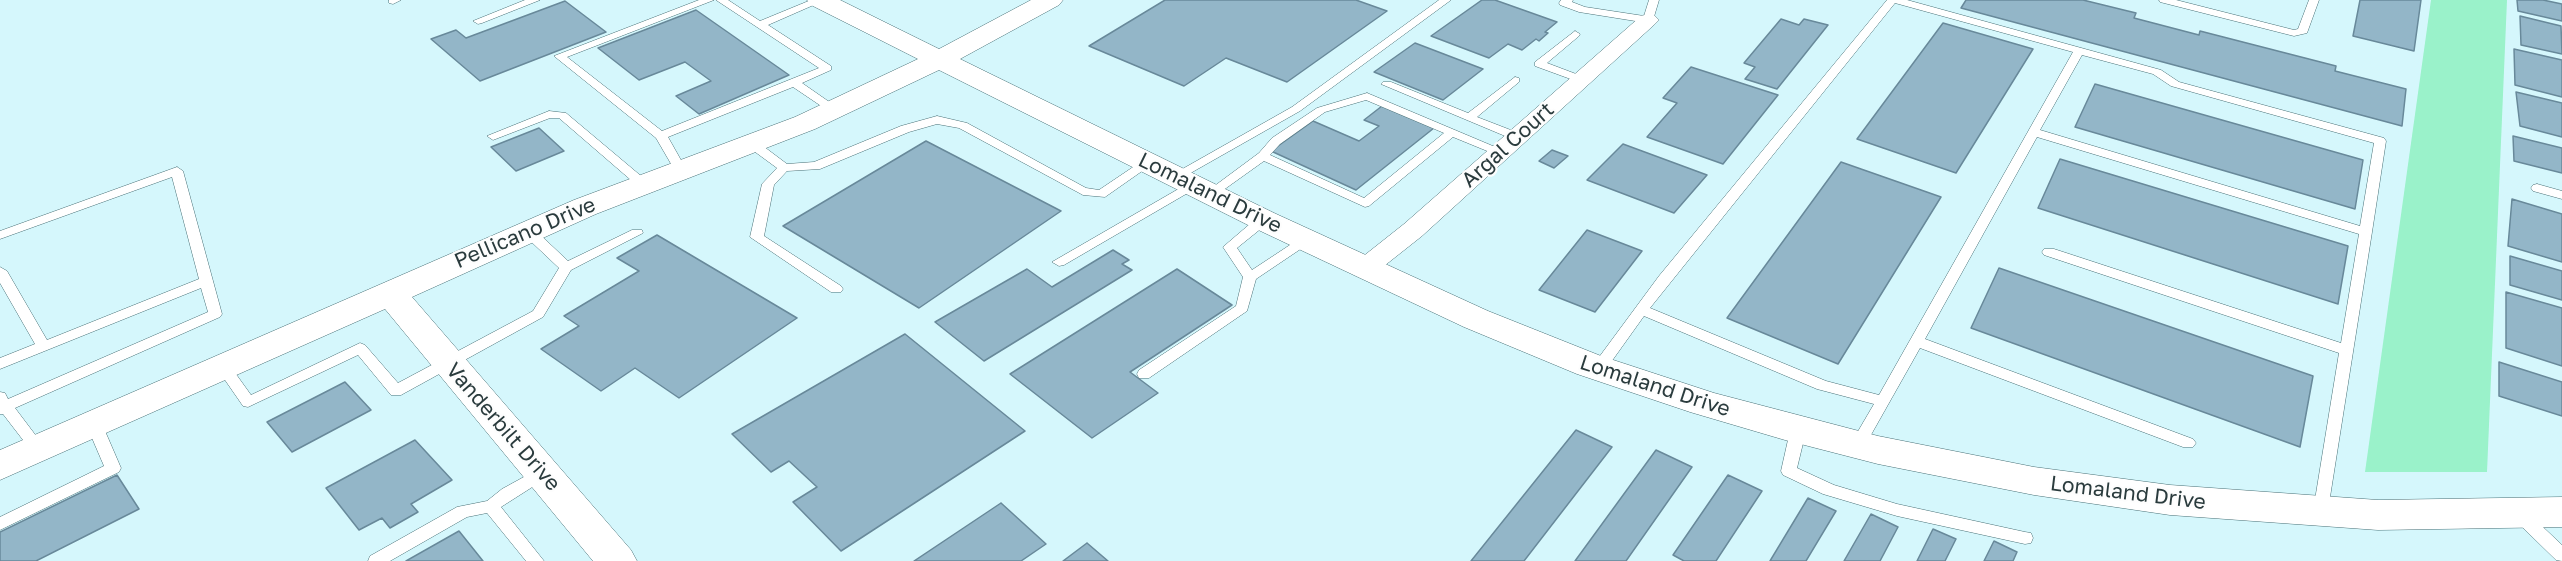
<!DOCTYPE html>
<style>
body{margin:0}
canvas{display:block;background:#d5f7fc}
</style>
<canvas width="2562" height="561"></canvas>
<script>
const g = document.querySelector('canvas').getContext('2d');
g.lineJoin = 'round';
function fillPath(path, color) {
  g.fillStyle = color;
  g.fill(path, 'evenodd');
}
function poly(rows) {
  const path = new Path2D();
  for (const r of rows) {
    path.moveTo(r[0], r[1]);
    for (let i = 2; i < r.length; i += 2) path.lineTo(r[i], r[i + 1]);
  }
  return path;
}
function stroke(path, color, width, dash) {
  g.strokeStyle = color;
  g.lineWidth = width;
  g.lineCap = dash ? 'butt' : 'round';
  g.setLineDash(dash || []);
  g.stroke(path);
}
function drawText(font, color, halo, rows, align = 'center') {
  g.font = font + ' "Golos Text",sans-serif';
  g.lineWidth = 4.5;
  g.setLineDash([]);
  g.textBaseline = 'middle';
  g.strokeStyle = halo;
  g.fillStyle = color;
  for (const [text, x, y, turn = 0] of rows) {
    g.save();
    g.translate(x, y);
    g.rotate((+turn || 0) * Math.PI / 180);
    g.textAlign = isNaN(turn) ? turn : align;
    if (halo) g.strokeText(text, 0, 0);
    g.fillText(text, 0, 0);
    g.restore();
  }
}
const green = poly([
 [2431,0,2507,0,2487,472,2365,472]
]);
const building = poly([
 [1165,0,1356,0,1387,11,1287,82,1226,58,1184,86,1089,46,1165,0],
 [1482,0,1495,0,1557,22,1545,32,1548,33,1539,41,1536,39,1522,50,1508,44,1489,58,1431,36,1482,0],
 [1966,0,2083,0,2136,13,2134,18,2199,35,2200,31,2336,66,2335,71,2406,89,2402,126,1961,8,1966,0],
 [2360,0,2421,0,2414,51,2353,36,2360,0],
 [2517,0,2543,0,2562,4,2562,21,2518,11,2517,0],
 [565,1,606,32,480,81,431,39,456,30,466,38,565,1],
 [696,10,789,75,699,114,676,96,711,81,685,62,639,80,598,48,696,10],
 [2520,16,2561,26,2562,54,2521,45,2520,16],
 [1781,19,1799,25,1804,19,1828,25,1777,89,1745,79,1755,67,1744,63,1781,19],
 [1943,23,2033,49,1956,173,1857,139,1943,23],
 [1415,43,1483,69,1443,100,1374,72,1415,43],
 [2514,49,2562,60,2562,97,2515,85,2514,49],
 [1691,67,1778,95,1723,164,1647,137,1677,103,1663,98,1691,67],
 [2095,84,2363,160,2355,209,2075,127,2095,84],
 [2516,92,2562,103,2562,137,2520,126,2516,92],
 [1382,106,1434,128,1356,190,1271,151,1313,121,1359,141,1379,126,1364,120,1382,106],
 [539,128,564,151,516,171,491,147,539,128],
 [2513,136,2562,148,2562,173,2514,161,2513,136],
 [926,141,1061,211,919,308,783,226,926,141],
 [1623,144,1707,175,1674,213,1587,180,1623,144],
 [1552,150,1568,156,1554,168,1539,161,1552,150],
 [2060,159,2348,246,2338,304,2038,208,2060,159],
 [1841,162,1941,197,1838,364,1727,318,1841,162],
 [2512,199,2562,214,2562,262,2508,246,2512,199],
 [1587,230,1642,251,1595,312,1539,290,1587,230],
 [657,235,797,318,679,398,635,368,601,391,541,349,579,326,564,316,639,271,617,258,657,235],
 [1113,250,1129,260,1122,264,1132,270,984,361,935,322,1027,269,1052,287,1113,250],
 [2510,256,2562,271,2562,300,2510,285,2510,256],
 [1999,268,2313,376,2300,447,1971,328,1999,268],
 [1177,269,1232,305,1130,372,1158,393,1092,438,1010,374,1177,269],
 [2506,292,2562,308,2562,366,2506,348,2506,292],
 [905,334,1025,431,841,551,793,502,817,487,789,461,771,472,732,434,905,334],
 [2499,362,2562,382,2562,416,2499,396,2499,362],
 [345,382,371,410,292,452,267,422,345,382],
 [1576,430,1612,447,1524,561,1471,561,1576,430],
 [415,440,452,480,411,504,418,512,390,528,382,518,359,530,326,488,415,440],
 [1656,450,1692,467,1626,561,1575,561,1656,450],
 [117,475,139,509,36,561,0,561,0,532,117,475],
 [1728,475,1762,491,1716,561,1684,561,1673,555,1728,475],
 [1808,498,1836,511,1806,561,1770,561,1808,498],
 [1001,503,1046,544,1021,561,914,561,1001,503],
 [1871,514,1898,527,1880,561,1844,561,1871,514],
 [1933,529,1956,539,1945,561,1917,561,1933,529],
 [459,531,483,561,406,561,459,531],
 [1994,541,2017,552,2013,561,1984,561,1994,541],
 [1087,543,1108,561,1063,561,1087,543]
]);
const lane = poly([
 [389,0,401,0,393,4,389,3,389,0],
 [525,0,540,0,482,23,478,24,473,21,525,0],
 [699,0,714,0,567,57,662,131,819,68,716,0,728,0,760,21,811,0,825,0,768,25,831,66,831,70,802,83,838,108,840,110,838,112,830,112,793,87,668,137,686,169,680,173,674,169,656,138,554,56,699,0],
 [1439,0,1451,0,1300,111,1180,179,1176,180,1170,176,1292,107,1439,0],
 [1561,0,1573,0,1572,2,1585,7,1644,16,1649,0,1659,0,1653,20,1648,23,1579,12,1560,5,1559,3,1561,0],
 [1887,0,1907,0,2161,70,2179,82,2384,138,2386,141,2372,232,2327,516,2321,518,2315,516,2313,512,2339,353,2044,255,2042,252,2044,249,2054,249,2341,343,2359,234,2037,137,1925,339,2193,439,2196,443,2193,447,2183,447,1920,348,1863,449,1858,451,1853,449,1850,445,1874,404,1817,389,1644,316,1604,372,1594,372,1592,368,1594,364,1659,276,1887,0],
 [1895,3,2073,52,1879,395,1826,381,1650,308,1895,3],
 [2082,55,2153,74,2171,86,2374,143,2360,226,2040,130,2082,55],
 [2159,0,2176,0,2294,30,2298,29,2309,0,2319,0,2307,33,2294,36,2160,2,2159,0],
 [1575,31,1580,34,1579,36,1547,63,1584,77,1584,81,1576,81,1535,66,1535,62,1575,31],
 [1515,77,1519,78,1519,82,1477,117,1521,134,1523,137,1521,140,1517,141,1381,84,1383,82,1391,82,1468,113,1515,77],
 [1367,93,1507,152,1501,156,1497,155,1453,137,1369,206,1365,207,1264,161,1215,196,1207,196,1205,193,1259,153,1272,138,1317,108,1367,93],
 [1366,100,1444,133,1364,198,1270,155,1280,144,1325,112,1366,100],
 [549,111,566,113,647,181,649,184,647,187,639,187,559,118,550,118,493,140,487,136,549,111],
 [937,116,967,123,1086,188,1099,190,1145,159,1149,158,1155,162,1105,197,1083,195,959,128,937,124,909,132,820,169,787,171,774,185,764,236,841,286,843,289,841,292,831,292,750,237,762,184,777,168,747,146,745,143,747,140,755,140,787,164,814,162,901,126,937,116],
 [177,167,183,171,222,314,220,317,15,408,46,449,43,453,33,453,3,414,0,414,0,392,5,393,8,399,208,312,201,288,0,369,0,358,35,344,0,283,0,267,7,271,47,340,199,279,172,177,0,239,0,231,177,167],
 [1194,180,1198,181,1200,184,1198,187,1064,265,1059,266,1052,262,1194,180],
 [2537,184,2562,191,2562,199,2533,191,2531,188,2533,185,2537,184],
 [1263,216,1269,220,1268,223,1237,248,1252,270,1302,237,1307,236,1314,240,1256,279,1247,311,1149,378,1139,378,1137,374,1139,370,1236,306,1243,277,1223,247,1258,217,1263,216],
 [529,228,534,229,568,261,632,230,642,230,643,233,571,270,543,317,401,395,391,395,358,355,248,407,243,406,216,367,218,363,228,363,251,395,360,343,365,345,398,383,533,311,559,268,524,235,523,232,524,229,529,228],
 [94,419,99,420,102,424,121,468,119,472,0,530,0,517,104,466,86,424,89,420,94,419],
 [1798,425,1803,427,1806,431,1797,468,1834,485,1897,504,2025,532,2031,533,2033,538,2031,543,2025,544,1897,516,1823,494,1783,475,1781,471,1790,431,1793,427,1798,425],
 [542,467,548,469,550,473,548,477,501,507,544,561,526,561,487,513,467,517,390,561,368,561,370,556,457,507,487,501,502,489,542,467],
 [2520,509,2526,511,2562,545,2562,561,2556,560,2514,519,2512,515,2514,511,2520,509]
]);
const street = poly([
 [1648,14,1655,16,1659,20,1655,24,1422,236,1374,274,1365,276,1356,274,1352,268,1356,262,1404,224,1641,16,1648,14]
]);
const secondary = poly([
 [807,0,840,0,939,49,1031,0,1063,0,1059,5,960,59,1274,213,1488,311,1601,356,1714,393,1878,436,2034,467,2170,485,2378,500,2562,497,2562,527,2378,530,2170,515,2034,495,1878,464,1785,440,1690,412,1577,374,1464,327,1252,227,939,70,815,129,596,214,412,297,631,550,637,561,593,561,385,309,0,480,0,450,574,200,795,117,918,59,811,5,807,0]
]);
const streetNames = [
 ["Argal Court",1508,145,-42],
 ["Lomaland Drive",1210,193,26],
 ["Pellicano Drive",525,233,-23],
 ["Lomaland Drive",1655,386,18],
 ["Vanderbilt Drive",503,427,49],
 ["Lomaland Drive",2128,493,7]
];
fillPath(green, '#9af2ca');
fillPath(building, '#93b6c8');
stroke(building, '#68899a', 1.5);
stroke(lane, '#497177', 1);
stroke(street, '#497177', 1);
stroke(secondary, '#497177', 1);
fillPath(lane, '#fff');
fillPath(street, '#fff');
fillPath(secondary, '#fff');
drawText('21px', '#2a3b3d', '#fdfdfd', streetNames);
</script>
